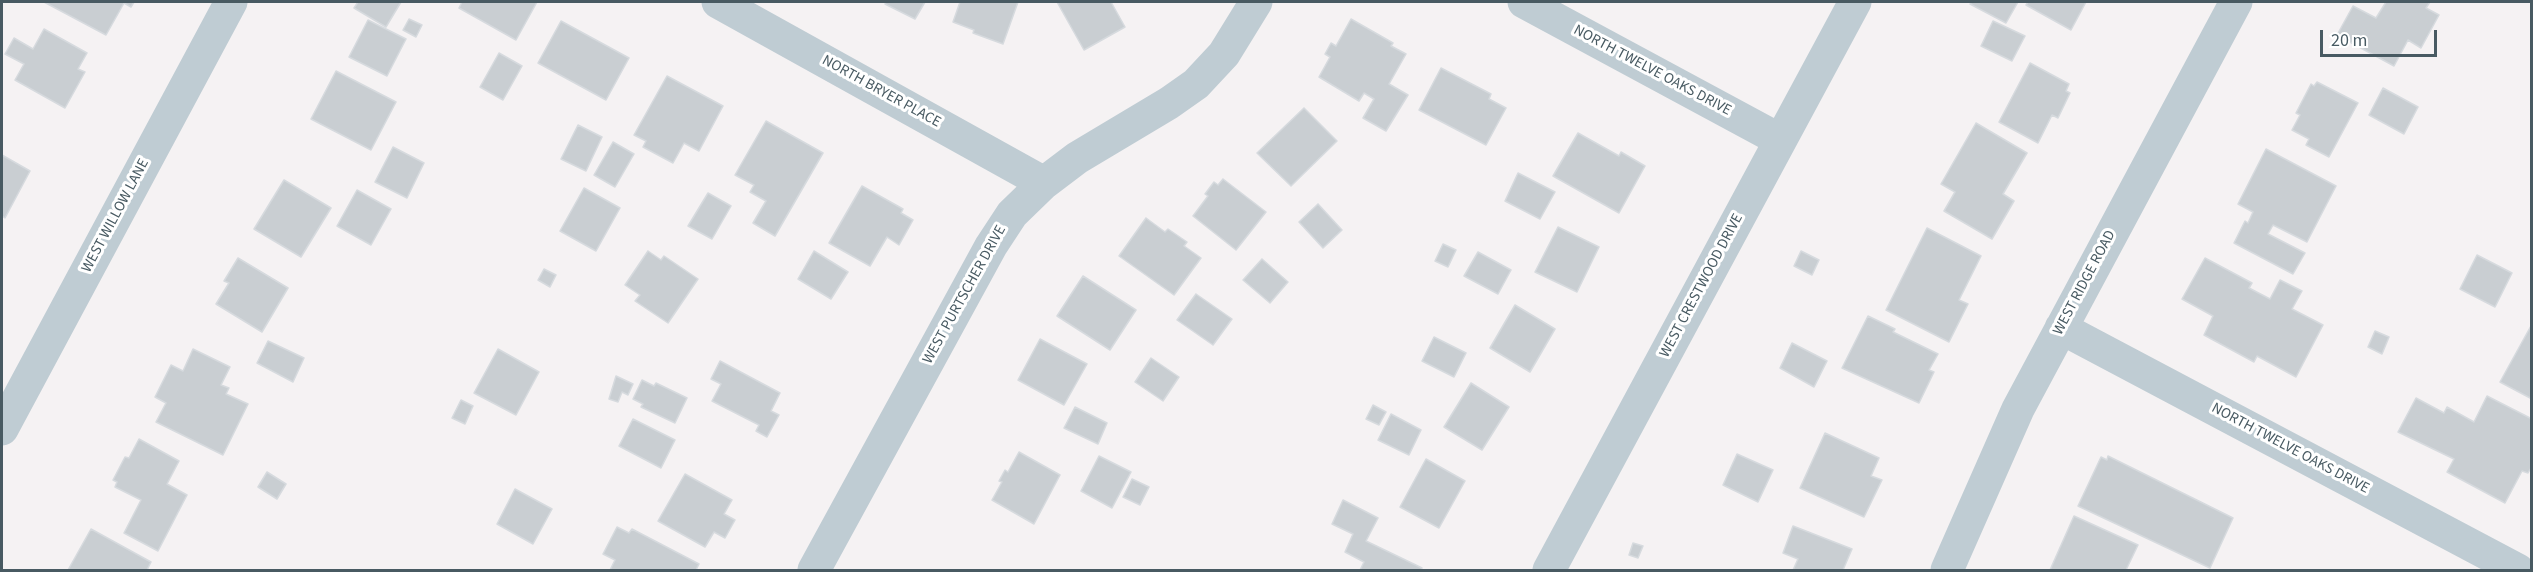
<!DOCTYPE html>
<style>
body{margin:0}
#map{position:relative;width:2533px;height:572px;overflow:hidden;background:#f5f2f3;font-family:"Source Sans 3",sans-serif}
canvas{display:block}
.frame{position:absolute;inset:0;border:3px solid #485a62;pointer-events:none}
.scale{position:absolute;left:2320px;top:30px;width:117px;height:27px;box-sizing:border-box;border:3px solid #485a62;border-top:0;padding-left:8px;font-size:18px;line-height:21px;white-space:nowrap;color:#485a62;-webkit-text-stroke:4px #fff;paint-order:stroke}
</style>
<div id="map">
<canvas width="2533" height="572"></canvas>
<div class="frame"></div>
<div class="scale">20 m</div>
</div>
<script>
const g = document.querySelector('canvas').getContext('2d');
g.lineJoin = 'round';
function fillPath(path, color) {
  g.fillStyle = color;
  g.fill(path, 'evenodd');
}
function poly(rows) {
  const path = new Path2D();
  for (const r of rows) {
    path.moveTo(r[0], r[1]);
    for (let i = 2; i < r.length; i += 2) path.lineTo(r[i], r[i + 1]);
  }
  return path;
}
function stroke(path, color, width, dash) {
  g.strokeStyle = color;
  g.lineWidth = width;
  g.lineCap = dash ? 'butt' : 'round';
  g.setLineDash(dash || []);
  g.stroke(path);
}
function drawText(font, color, halo, rows, align = 'center') {
  g.font = font + ' "Source Sans 3",sans-serif';
  g.lineWidth = 6;
  g.setLineDash([]);
  g.textBaseline = 'middle';
  g.strokeStyle = halo;
  g.fillStyle = color;
  for (const [text, x, y, turn = 0] of rows) {
    g.save();
    g.translate(x, y);
    g.rotate((+turn || 0) * Math.PI / 180);
    g.textAlign = isNaN(turn) ? turn : align;
    if (halo) g.strokeText(text, 0, 0);
    g.fillText(text, 0, 0);
    g.restore();
  }
}
const building = poly([
 [44,2,134,2,131,7,124,3,106,35,44,2],
 [358,2,401,2,386,27,354,8,358,2],
 [462,2,537,2,516,40,459,8,462,2],
 [886,2,925,2,915,19,885,4,886,2],
 [960,2,1018,2,1003,44,973,33,974,30,953,22,960,2],
 [1057,2,1111,2,1125,27,1084,50,1057,2],
 [1972,2,2018,2,2006,23,1970,4,1972,2],
 [2028,2,2086,2,2071,30,2026,5,2028,2],
 [2386,2,2430,2,2426,8,2439,15,2421,48,2408,40,2394,66,2337,35,2353,6,2376,18,2386,2],
 [409,19,422,25,416,37,403,30,409,19],
 [1351,19,1393,43,1391,46,1406,54,1389,84,1408,95,1386,131,1363,118,1374,99,1364,93,1359,101,1319,77,1330,57,1325,54,1331,43,1336,46,1351,19],
 [368,20,406,39,387,76,349,57,368,20],
 [561,21,629,58,606,100,538,63,561,21],
 [1993,21,2025,36,2012,61,1981,46,1993,21],
 [44,29,87,53,78,69,85,72,65,108,15,80,24,64,5,54,14,38,33,49,44,29],
 [499,53,522,66,503,100,480,87,499,53],
 [2030,63,2069,84,2066,91,2070,93,2058,118,2052,115,2038,143,1999,122,2030,63],
 [1441,68,1491,94,1489,99,1506,108,1486,145,1419,110,1441,68],
 [336,71,396,102,371,150,311,119,336,71],
 [667,76,723,106,699,151,684,143,673,163,643,147,646,141,634,135,667,76],
 [2317,82,2358,103,2329,157,2306,145,2309,139,2292,130,2300,115,2296,113,2311,84,2314,86,2317,82],
 [2383,88,2418,107,2404,134,2369,115,2383,88],
 [1304,108,1337,141,1291,186,1257,153,1304,108],
 [766,121,823,153,775,236,753,223,766,201,750,192,754,185,735,175,766,121],
 [1976,123,2027,153,2003,194,2014,201,1992,239,1944,211,1955,192,1941,184,1976,123],
 [578,125,602,137,586,171,561,159,578,125],
 [1578,133,1619,156,1621,152,1645,166,1619,213,1553,176,1578,133],
 [613,142,634,154,615,187,594,175,613,142],
 [393,147,424,163,407,198,375,182,393,147],
 [2266,149,2336,186,2307,242,2273,225,2268,234,2305,253,2293,274,2234,243,2245,221,2248,223,2253,212,2238,204,2266,149],
 [2,155,30,171,5,218,2,216,2,155],
 [1518,173,1555,192,1540,219,1505,201,1518,173],
 [1223,179,1266,212,1236,250,1193,216,1208,196,1205,194,1214,182,1218,185,1223,179],
 [284,180,331,208,301,257,254,229,284,180],
 [862,186,903,209,901,213,913,220,899,245,887,237,870,266,829,243,862,186],
 [584,188,620,208,596,251,560,231,584,188],
 [357,190,391,209,371,245,337,226,357,190],
 [708,193,731,206,712,239,688,226,708,193],
 [1318,204,1342,230,1323,248,1299,222,1318,204],
 [1146,218,1165,232,1168,229,1187,242,1184,246,1201,258,1174,295,1119,256,1146,218],
 [1558,227,1599,247,1577,292,1535,272,1558,227],
 [1927,228,1981,256,1959,300,1968,304,1949,342,1886,310,1927,228],
 [1443,244,1456,250,1448,267,1435,261,1443,244],
 [648,251,661,260,664,256,698,279,668,323,635,301,640,295,625,285,648,251],
 [814,251,848,272,831,299,798,279,814,251],
 [1801,251,1819,260,1812,275,1794,266,1801,251],
 [1478,252,1511,270,1498,294,1464,276,1478,252],
 [2477,255,2512,273,2495,307,2460,289,2477,255],
 [238,258,288,288,262,332,216,304,229,283,224,281,238,258],
 [2205,258,2252,283,2249,288,2270,299,2280,280,2302,291,2292,309,2323,325,2296,377,2257,356,2254,362,2204,335,2213,316,2182,299,2205,258],
 [1262,259,1288,282,1270,303,1243,280,1262,259],
 [544,269,556,275,550,287,538,280,544,269],
 [1083,276,1136,310,1110,350,1057,316,1083,276],
 [1196,294,1232,319,1213,345,1177,320,1196,294],
 [1515,305,1555,329,1530,372,1490,348,1515,305],
 [1868,316,1895,329,1893,332,1938,354,1929,370,1934,372,1919,403,1842,368,1868,316],
 [2532,324,2532,399,2500,382,2532,324],
 [2375,331,2389,337,2382,354,2368,347,2375,331],
 [1434,337,1466,353,1454,377,1422,361,1434,337],
 [1040,339,1087,364,1064,405,1018,380,1040,339],
 [268,341,304,358,293,382,257,363,268,341],
 [1792,343,1827,361,1814,387,1780,368,1792,343],
 [193,349,230,367,221,385,229,388,226,394,248,404,223,455,156,422,166,403,155,397,171,365,183,371,193,349],
 [498,349,539,372,516,415,474,393,498,349],
 [1151,358,1179,377,1163,401,1135,382,1151,358],
 [720,361,780,393,771,411,779,415,767,437,756,431,759,425,712,401,721,384,711,379,720,361],
 [616,376,633,384,628,395,622,392,618,402,609,399,616,376],
 [642,380,654,386,656,383,687,398,675,423,641,407,643,404,633,399,642,380],
 [1471,383,1509,407,1482,450,1444,427,1471,383],
 [2487,396,2532,419,2532,466,2528,473,2522,471,2505,503,2447,472,2454,459,2398,432,2416,398,2444,413,2447,407,2474,422,2487,396],
 [461,400,473,406,465,424,452,418,461,400],
 [1373,405,1386,412,1379,425,1366,419,1373,405],
 [1075,407,1107,423,1098,444,1064,428,1075,407],
 [1391,414,1421,430,1409,455,1378,440,1391,414],
 [633,419,675,440,661,468,619,446,633,419],
 [1825,433,1879,458,1871,476,1882,480,1864,517,1800,488,1825,433],
 [139,439,179,461,167,484,187,495,158,551,124,533,141,500,115,487,117,482,113,480,125,457,129,458,139,439],
 [1019,452,1060,475,1034,524,992,500,1002,482,999,481,1005,470,1008,472,1019,452],
 [1737,454,1773,470,1758,502,1723,485,1737,454],
 [1099,456,1131,472,1112,508,1081,491,1099,456],
 [2108,456,2233,518,2210,568,2078,506,2101,457,2107,460,2108,456],
 [1426,459,1465,481,1439,528,1400,507,1426,459],
 [267,472,286,484,277,499,258,487,267,472],
 [685,474,732,500,724,514,735,520,725,538,714,532,705,547,658,521,685,474],
 [1132,479,1149,487,1140,505,1123,497,1132,479],
 [515,489,552,509,533,544,497,524,515,489],
 [1343,500,1378,518,1366,541,1422,568,1421,570,1360,570,1364,562,1345,552,1353,534,1332,524,1343,500],
 [2074,516,2138,545,2126,570,2050,570,2074,516],
 [1793,526,1852,549,1843,570,1793,570,1798,559,1783,553,1793,526],
 [617,527,629,533,632,529,699,564,696,570,610,570,615,560,603,554,617,527],
 [91,529,151,562,147,570,68,570,91,529],
 [1633,543,1643,546,1638,558,1629,555,1633,543]
]);
const minor = poly([
 [718,2,1044,183],
 [1524,2,1780,140],
 [2061,328,2518,570],
 [2,429,231,2],
 [814,570,991,246,1012,214,1044,183,1077,158,1169,103,1196,84,1224,54,1256,2],
 [1549,570,1855,2],
 [1947,570,2018,409,2236,2]
]);
const streetNames = [
 ["NORTH TWELVE OAKS DRIVE",1652,71,28],
 ["NORTH BRYER PLACE",881,92,29],
 ["WEST WILLOW LANE",116,216,-62],
 ["WEST RIDGE ROAD",2085,283,-62],
 ["WEST CRESTWOOD DRIVE",1702,286,-62],
 ["WEST PURTSCHER DRIVE",965,295,-61],
 ["NORTH TWELVE OAKS DRIVE",2290,449,28]
];
fillPath(building, '#c9ced2');
stroke(building, '#d6dade', 1.5);
stroke(minor, '#bfccd3', 33);
drawText('15px', '#485a62', '#fff', streetNames);
</script>
